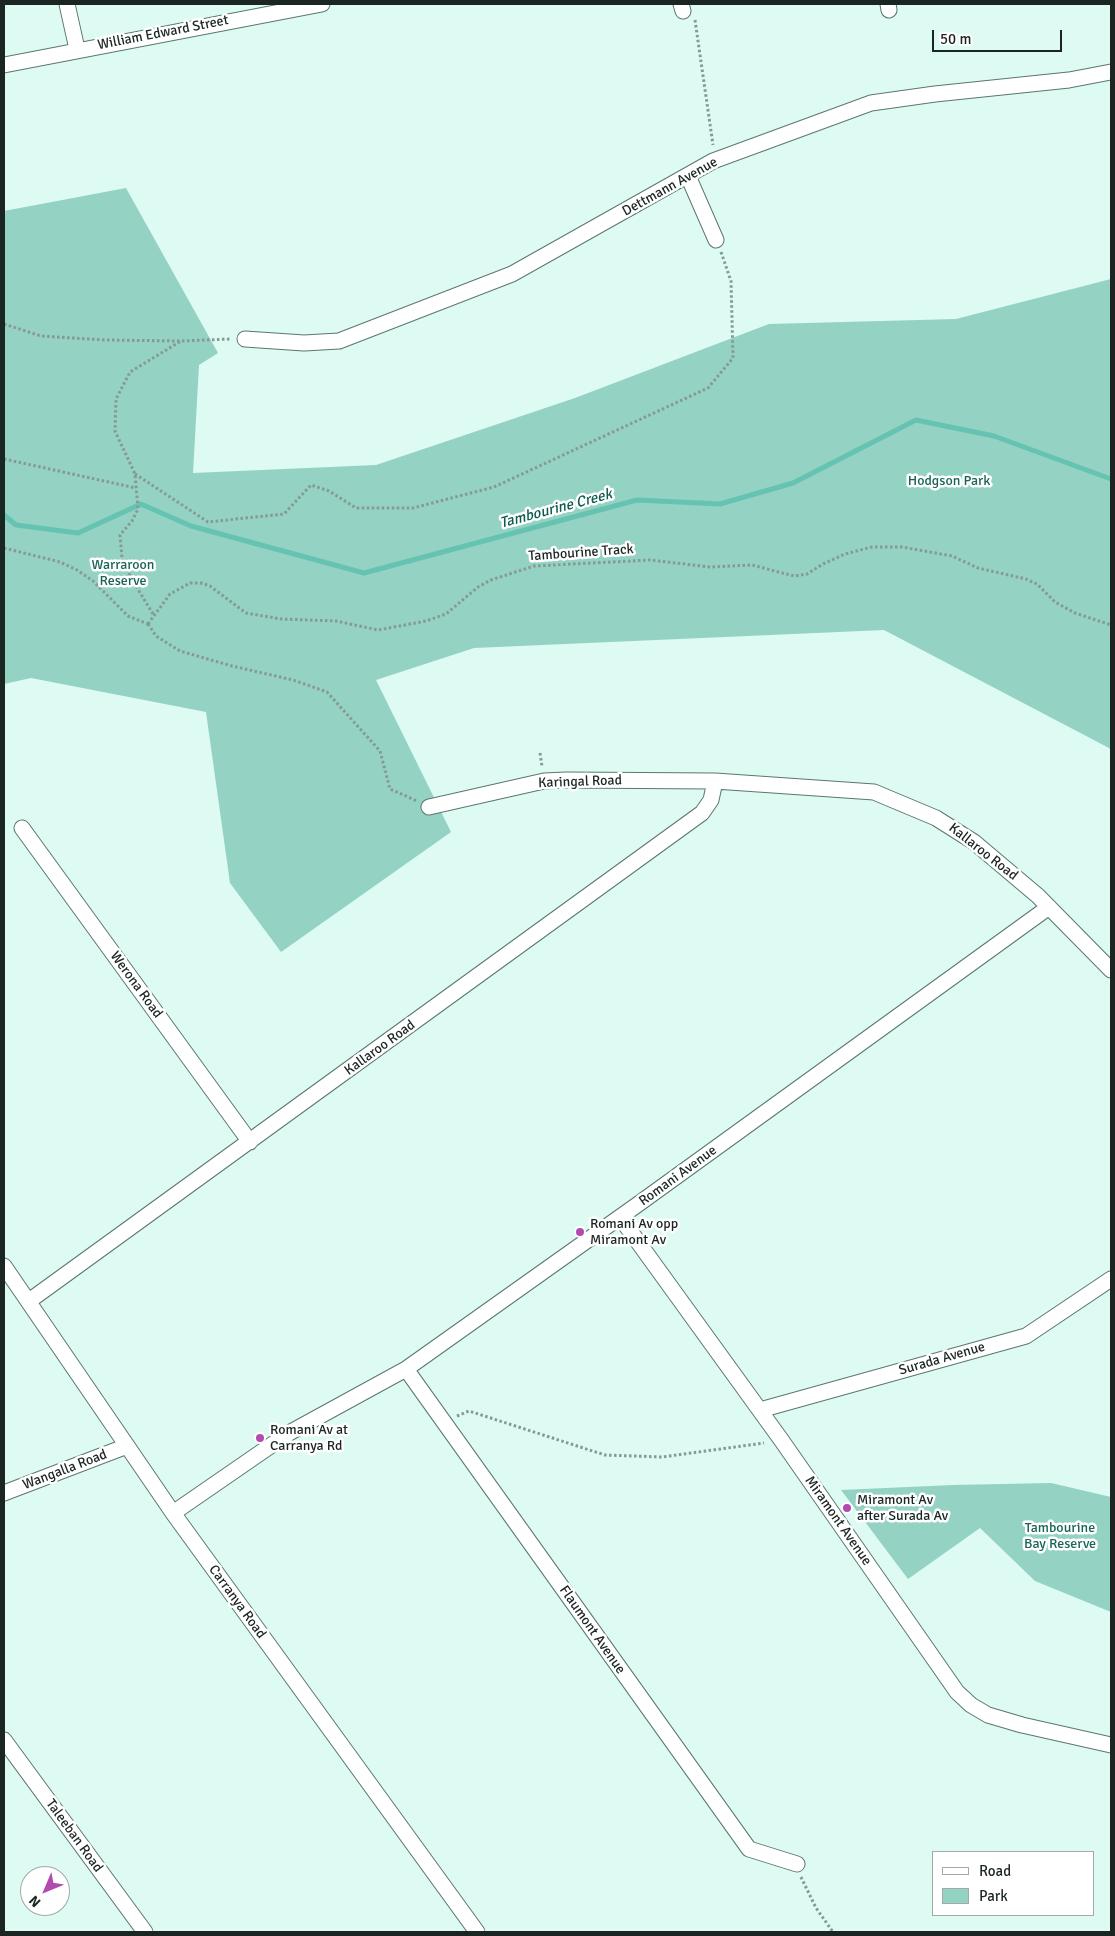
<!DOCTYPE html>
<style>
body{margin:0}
#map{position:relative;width:1115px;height:1936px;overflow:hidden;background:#ddfaf3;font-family:Signika,sans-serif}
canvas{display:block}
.frame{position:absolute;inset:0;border:5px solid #1b2623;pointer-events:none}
.legend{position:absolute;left:932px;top:1851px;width:162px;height:65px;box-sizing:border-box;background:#fff;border:1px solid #a4a8a7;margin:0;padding:6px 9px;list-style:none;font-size:15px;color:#1b2623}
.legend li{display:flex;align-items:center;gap:10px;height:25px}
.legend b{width:25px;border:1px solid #a4a8a7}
.north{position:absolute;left:20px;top:1866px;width:50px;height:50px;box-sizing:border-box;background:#fff;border:1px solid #a4a8a7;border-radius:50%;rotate:225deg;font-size:14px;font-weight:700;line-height:20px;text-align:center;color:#1b2623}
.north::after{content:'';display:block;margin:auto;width:18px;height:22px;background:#b24bae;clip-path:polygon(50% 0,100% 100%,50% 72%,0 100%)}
.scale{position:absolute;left:932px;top:30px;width:130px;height:22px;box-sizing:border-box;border:2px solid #1b2623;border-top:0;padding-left:6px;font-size:15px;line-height:18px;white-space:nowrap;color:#1b2623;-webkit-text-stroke:4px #fff;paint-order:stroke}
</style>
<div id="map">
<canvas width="1115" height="1936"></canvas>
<div class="frame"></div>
<ul class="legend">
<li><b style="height:6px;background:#fff"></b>Road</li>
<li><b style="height:14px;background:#94d2c4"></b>Park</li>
</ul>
<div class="north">N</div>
<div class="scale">50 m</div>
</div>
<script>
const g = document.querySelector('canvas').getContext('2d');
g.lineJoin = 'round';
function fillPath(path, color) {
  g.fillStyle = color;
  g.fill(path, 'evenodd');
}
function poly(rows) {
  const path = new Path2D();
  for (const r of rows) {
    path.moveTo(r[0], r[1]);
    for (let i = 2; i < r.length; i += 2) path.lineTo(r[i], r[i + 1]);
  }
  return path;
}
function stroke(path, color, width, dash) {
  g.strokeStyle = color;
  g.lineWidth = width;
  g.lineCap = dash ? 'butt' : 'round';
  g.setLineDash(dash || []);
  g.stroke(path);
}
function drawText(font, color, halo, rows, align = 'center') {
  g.font = font + ' Signika,sans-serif';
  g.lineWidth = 5;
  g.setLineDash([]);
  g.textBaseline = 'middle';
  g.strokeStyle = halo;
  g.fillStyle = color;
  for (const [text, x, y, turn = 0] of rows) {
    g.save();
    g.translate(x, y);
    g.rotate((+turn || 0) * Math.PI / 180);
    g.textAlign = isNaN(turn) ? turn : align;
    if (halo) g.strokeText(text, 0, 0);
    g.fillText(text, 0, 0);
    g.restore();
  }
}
const green = poly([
 [126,188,218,353,199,365,193,473,376,465,575,398,769,324,956,319,1111,279,1111,751,1109,748,884,630,474,648,376,680,451,832,281,952,230,883,206,712,31,678,4,684,4,211],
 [1051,1483,1111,1497,1111,1612,1035,1581,980,1528,908,1579,841,1490,953,1485]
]);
const stream = poly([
 [4,515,16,525,78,533,141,504,191,526,364,573,637,500,720,504,793,483,916,420,994,436,1111,479]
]);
const path = poly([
 [695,20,713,145],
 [4,324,41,336,105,340,181,341,231,339],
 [4,459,136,488],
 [135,474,208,522,284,514,311,485,329,491,356,508,413,508,494,487,708,388,733,358,731,281,721,252],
 [4,548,60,562,77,570,93,581,128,616,148,624],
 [153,614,131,578,122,558,120,535,132,521,138,509,135,474,115,431,116,399,130,372,181,341],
 [148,624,170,594,190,583,201,583,210,586,246,613,281,619,336,621,378,630,426,621,446,614,478,587,491,580,534,566,650,560,710,567,752,565,794,576,807,574,823,564,845,554,872,547,902,547,952,556,978,568,1026,579,1037,584,1055,602,1075,613,1111,625],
 [148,624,156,636,180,651,232,666,293,680,327,692,380,751,390,789,417,801],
 [540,753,542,766],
 [457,1416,469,1411,605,1455,662,1457,764,1443],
 [801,1877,816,1908,833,1932]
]);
const minor = poly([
 [67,4,77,49],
 [681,4,683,11],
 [888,4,889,10],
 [4,65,322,4],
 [688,176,716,240],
 [245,339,304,343,339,341,512,274,713,161,871,103,935,94,1069,80,1111,72],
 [429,807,544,781,566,780,715,781,874,792,936,818,974,842,1038,896,1111,970],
 [22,828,250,1142],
 [620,1217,782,1441,957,1692,971,1705,988,1715,1022,1725,1111,1745],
 [4,1266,173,1513,477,1932],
 [29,1301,702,813,711,800,715,781],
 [406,1369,749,1849,797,1864],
 [760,1410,1026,1336,1111,1279],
 [4,1493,127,1446],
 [173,1513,289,1433,406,1369,637,1205,1049,907],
 [4,1740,145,1932]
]);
const markers = [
 [580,1232,5,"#b24bae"],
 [260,1438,5,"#b24bae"],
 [847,1508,5,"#b24bae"]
];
const streetNames = [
 ["William Edward Street",163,33,-11],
 ["Dettmann Avenue",670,187,-29],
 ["Tambourine Track",581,553,-4],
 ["Karingal Road",580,782,-2],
 ["Kallaroo Road",983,852,38],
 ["Werona Road",136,985,54],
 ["Kallaroo Road",380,1048,-36],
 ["Romani Avenue",678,1176,-36],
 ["Surada Avenue",942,1359,-16],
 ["Wangalla Road",65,1470,-21],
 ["Miramont Avenue",838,1521,55],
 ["Carranya Road",237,1602,54],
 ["Flaumont Avenue",592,1630,55],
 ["Taleeban Road",74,1836,54]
];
const parkNames = [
 ["Hodgson Park",949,481],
 ["Warraroon",123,565],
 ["Reserve",123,581],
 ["Tambourine",1060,1528],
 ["Bay Reserve",1060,1544]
];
const poiNames = [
 ["Romani Av opp",590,1224],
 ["Miramont Av",590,1240],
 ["Romani Av at",270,1430],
 ["Carranya Rd",270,1446],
 ["Miramont Av",857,1500],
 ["after Surada Av",857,1516]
];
const waterNames = [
 ["Tambourine Creek",556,509,-15]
];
fillPath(green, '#94d2c4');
stroke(stream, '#66c3b1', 5);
stroke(minor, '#5c7670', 17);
stroke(path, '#859a94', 3, [2.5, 2.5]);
stroke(minor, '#fff', 15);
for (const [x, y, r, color] of markers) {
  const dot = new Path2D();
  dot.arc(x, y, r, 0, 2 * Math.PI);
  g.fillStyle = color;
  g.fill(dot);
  stroke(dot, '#fff', 2);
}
drawText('14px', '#1b2623', '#fff', streetNames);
drawText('14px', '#196457', '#fff', parkNames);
drawText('14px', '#1b2623', '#fff', poiNames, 'left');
drawText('italic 15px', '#0b5b4f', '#fff', waterNames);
</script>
